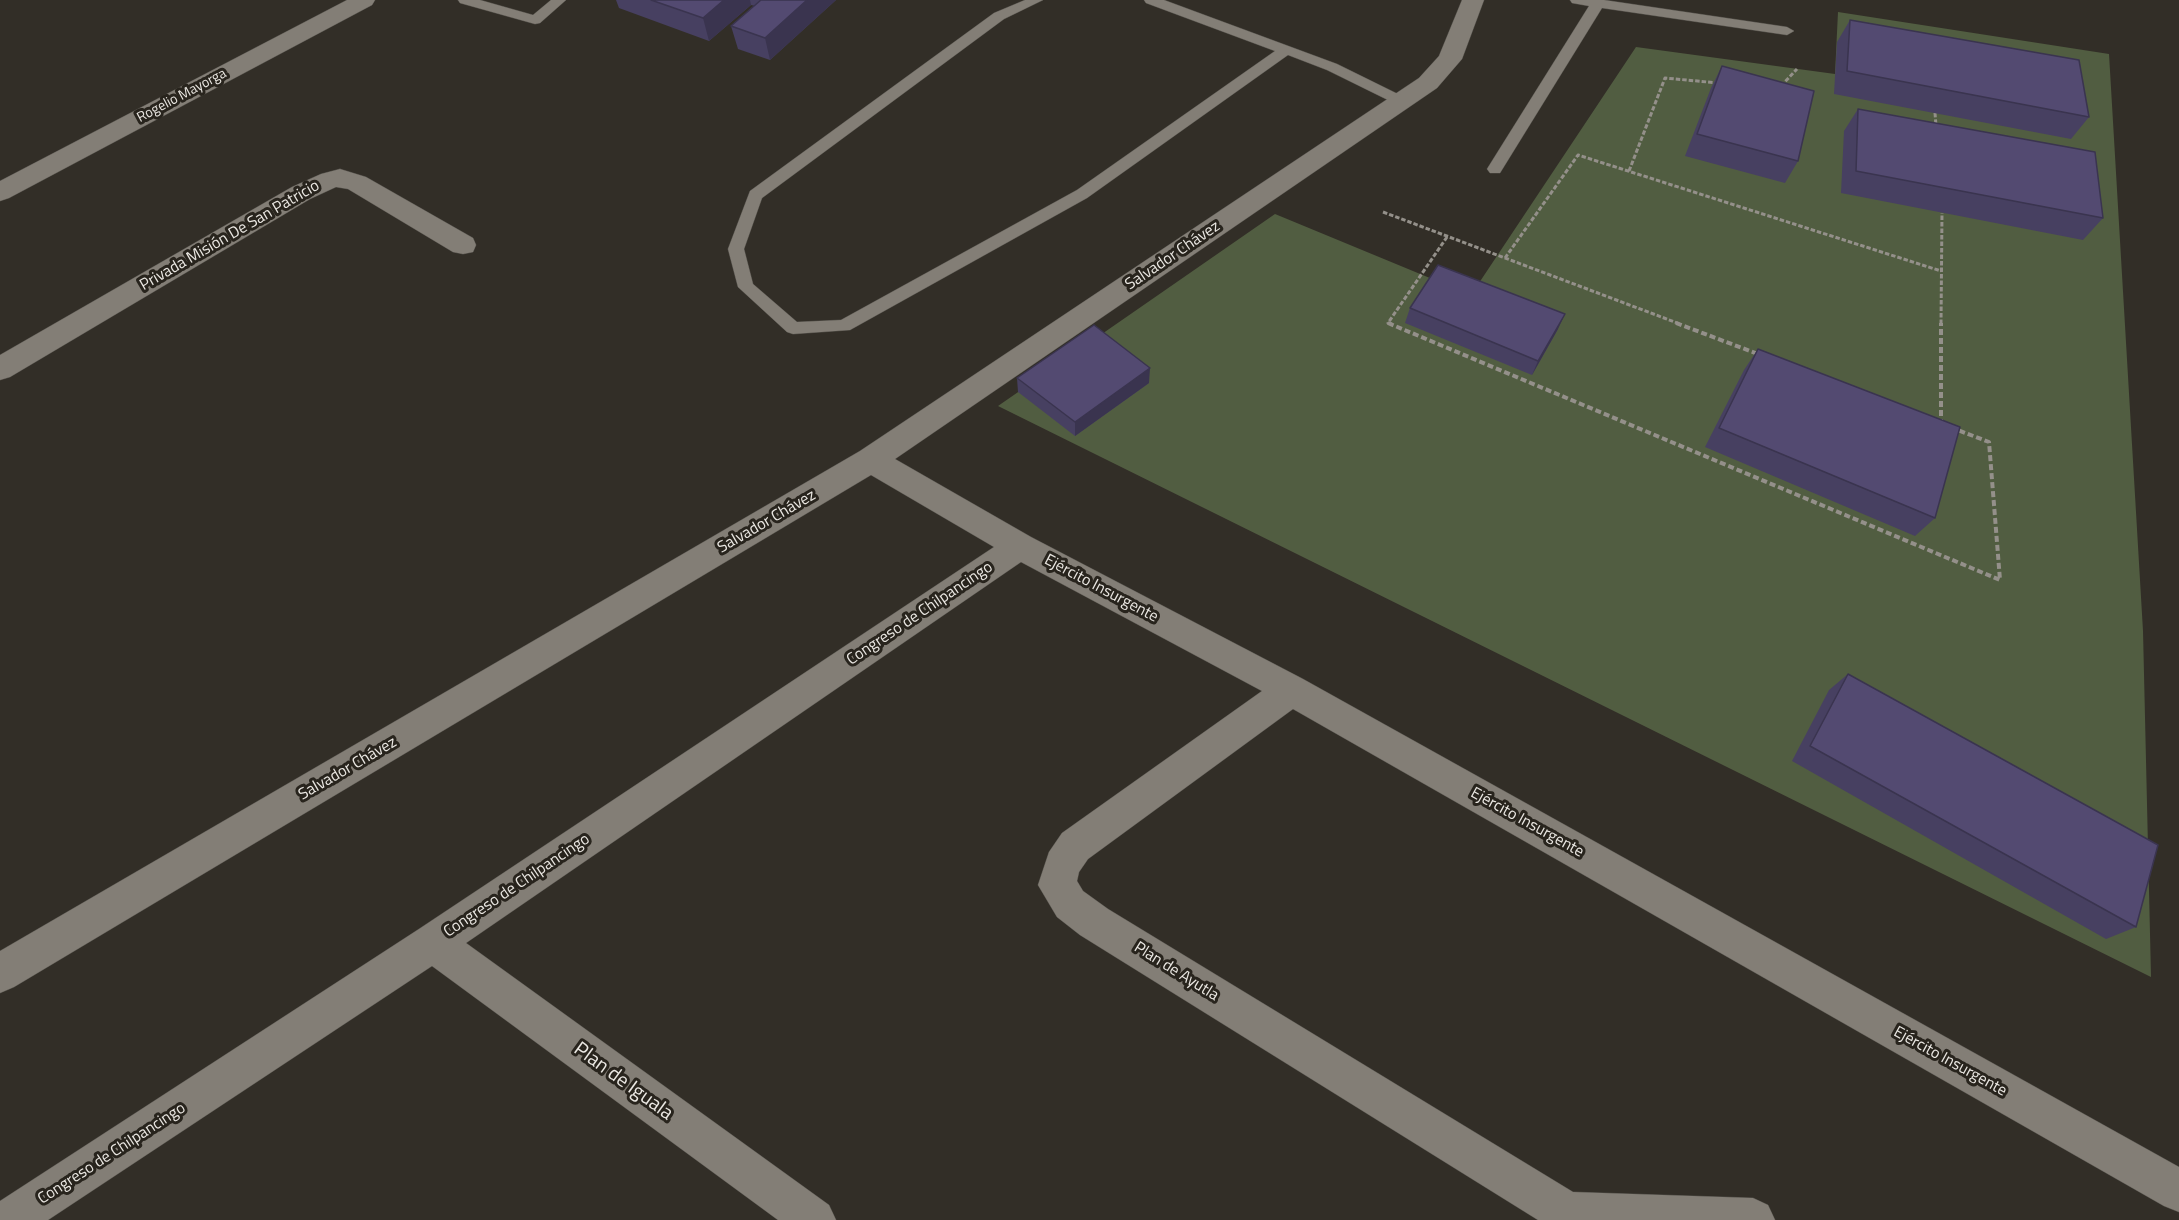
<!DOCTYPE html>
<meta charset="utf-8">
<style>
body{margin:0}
canvas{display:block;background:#322e27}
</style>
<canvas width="2179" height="1220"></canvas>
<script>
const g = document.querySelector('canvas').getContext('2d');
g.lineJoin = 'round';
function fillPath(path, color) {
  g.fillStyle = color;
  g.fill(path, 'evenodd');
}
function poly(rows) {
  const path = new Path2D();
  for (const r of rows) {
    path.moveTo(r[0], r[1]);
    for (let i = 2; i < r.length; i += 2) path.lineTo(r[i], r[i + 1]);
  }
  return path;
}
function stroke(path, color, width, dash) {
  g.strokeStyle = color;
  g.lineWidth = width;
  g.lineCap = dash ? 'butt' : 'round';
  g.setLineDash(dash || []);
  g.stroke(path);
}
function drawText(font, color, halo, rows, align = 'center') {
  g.font = font + ' "Titillium Web",sans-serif';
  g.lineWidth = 6;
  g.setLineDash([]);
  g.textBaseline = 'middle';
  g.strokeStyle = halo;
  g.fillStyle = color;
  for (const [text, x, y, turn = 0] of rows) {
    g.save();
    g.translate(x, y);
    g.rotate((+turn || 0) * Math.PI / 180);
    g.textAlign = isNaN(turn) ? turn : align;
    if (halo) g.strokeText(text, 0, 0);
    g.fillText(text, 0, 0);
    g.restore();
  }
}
const green = poly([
 [1838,12,2109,54,2143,631,2151,977,998,406,1275,214,1471,295,1636,47,1835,74]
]);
const pathFar1 = poly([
 [1781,86,1797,69],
 [1935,113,1936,126],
 [1629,171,1665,78,1718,83],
 [1383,212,1680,324],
 [1505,258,1578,155,1941,271],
 [1392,324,1388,323,1447,237],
 [1941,324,1942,213]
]);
const path = poly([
 [1388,323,2000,580,1989,442,1955,429],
 [1676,323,1758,354],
 [1941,425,1941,323]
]);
const service = poly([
 [458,0,480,0,533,15,551,0,566,0,540,23,535,24,460,3,458,0],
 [1025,0,1043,0,1004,19,762,198,744,249,753,284,797,322,841,320,1077,190,1275,51,1146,3,1144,0,1164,0,1337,64,1406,98,1408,101,1401,106,1396,104,1327,70,1288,55,1087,198,850,330,793,334,787,332,738,287,728,249,750,191,994,13,1025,0],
 [1570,0,1604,0,1787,27,1794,31,1787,35,1602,8,1500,173,1490,173,1487,169,1589,6,1572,3,1570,0]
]);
const minor = poly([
 [347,0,375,0,372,5,9,198,0,201,0,181,347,0],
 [1462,0,1484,0,1462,59,1437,88,895,459,1031,537,1303,679,2179,1167,2179,1212,2164,1206,1293,709,1088,859,1079,872,1077,881,1083,891,1108,909,1573,1192,1753,1198,1768,1205,1775,1220,1538,1220,1080,935,1057,917,1038,885,1049,852,1062,833,1262,691,1021,562,466,943,829,1205,836,1220,778,1220,432,966,48,1220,0,1220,0,1201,419,929,994,547,871,475,14,987,0,993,0,951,860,451,1419,78,1439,56,1462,0],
 [340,169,366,177,473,238,476,245,473,252,463,254,453,252,348,189,336,187,310,199,10,377,0,380,0,355,292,187,321,174,340,169]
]);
const wall = poly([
 [616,0,836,0,770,60,738,49,731,26,755,6,751,5,709,41,619,8],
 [1850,20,2089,117,2071,139,1834,94,1837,42],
 [1722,66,1798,161,1785,183,1685,156,1711,88],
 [1858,109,2103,218,2083,240,1841,193,1844,131],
 [1410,308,1558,329,1532,375,1405,323],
 [1758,349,1935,518,1915,536,1705,447,1744,370],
 [1017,378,1149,383,1075,436,1018,392],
 [1848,674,2136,927,2106,939,1792,761,1829,690]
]);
const shadedWall = poly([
 [724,0,750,0,751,5,709,41,703,18],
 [807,0,836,0,770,60,765,38],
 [1565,314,1558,329,1532,375,1538,361],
 [1150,368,1149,383,1075,436,1075,422]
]);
const building = poly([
 [651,0,724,0,703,18,651,0],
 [761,0,807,0,765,38,731,26,761,0],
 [1850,20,2079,60,2089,117,1847,71,1850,20],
 [1722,66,1814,91,1798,161,1697,134,1722,66],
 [1858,109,2095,152,2103,218,1856,171,1858,109],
 [1438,265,1565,314,1538,361,1410,308,1438,265],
 [1094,325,1150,368,1075,422,1017,378,1094,325],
 [1758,349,1960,427,1935,518,1719,428,1758,349],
 [1848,674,2158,845,2136,927,1810,746,1848,674]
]);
const farStreetnames = [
 ["Rogelio Mayorga",182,96,-28]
];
const streetNames = [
 ["Privada Misión De San Patricio",230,236,-30],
 ["Salvador Chávez",1173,256,-34],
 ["Salvador Chávez",767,522,-30],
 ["Ejército Insurgente",1101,589,28],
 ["Congreso de Chilpancingo",920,614,-34],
 ["Salvador Chávez",348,769,-30],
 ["Ejército Insurgente",1527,823,29],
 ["Congreso de Chilpancingo",517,886,-34],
 ["Plan de Ayutla",1176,972,32],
 ["Ejército Insurgente",1950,1062,29],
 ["Congreso de Chilpancingo",112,1154,-33]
];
const nearStreetnames = [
 ["Plan de Iguala",623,1082,36]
];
fillPath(green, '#515d41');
stroke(service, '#504d47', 1);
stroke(minor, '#504d47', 1);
stroke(pathFar1, '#94908a', 3, [4.5, 2]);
stroke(path, '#94908a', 4, [6, 3]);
fillPath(service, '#837e76');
fillPath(minor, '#837e76');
fillPath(wall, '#474061');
fillPath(shadedWall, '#3a344f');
fillPath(building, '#534a71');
stroke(building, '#3a344f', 1.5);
drawText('14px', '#ebe8e3', '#28241d', farStreetnames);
drawText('16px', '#ebe8e3', '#28241d', streetNames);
drawText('20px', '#ebe8e3', '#28241d', nearStreetnames);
</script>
